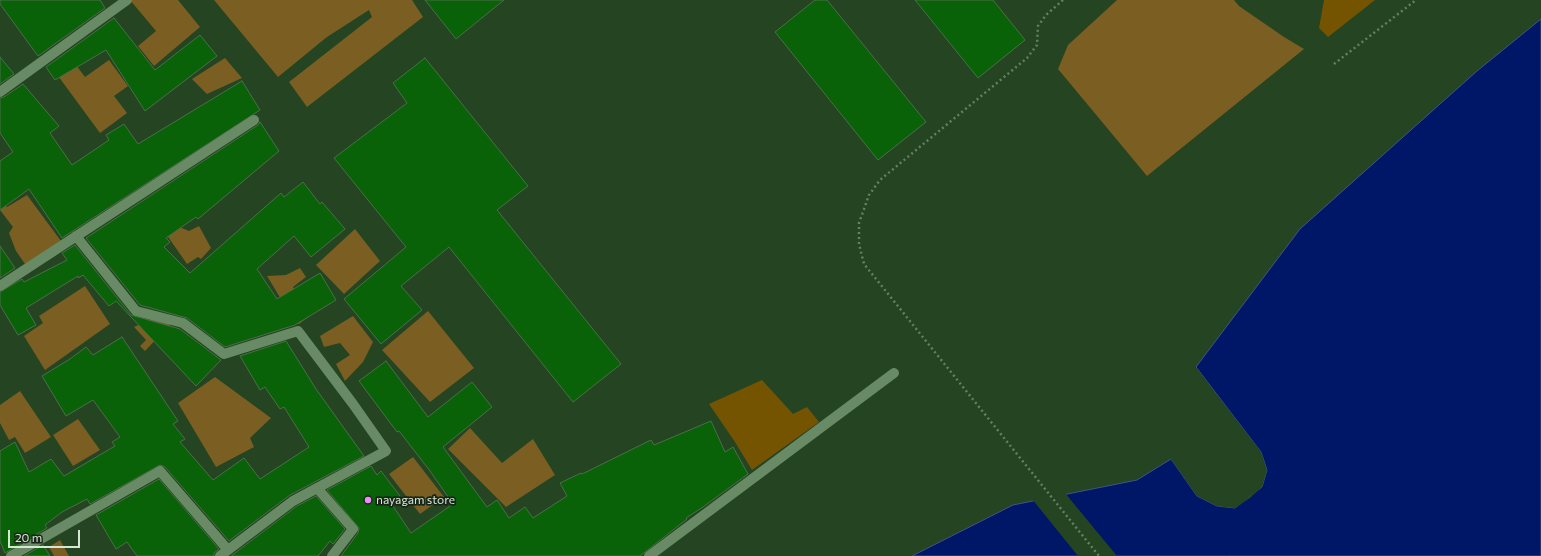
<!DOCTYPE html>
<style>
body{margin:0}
#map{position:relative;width:1541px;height:556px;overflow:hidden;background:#244422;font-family:Commissioner,sans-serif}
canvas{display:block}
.scale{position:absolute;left:8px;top:530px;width:72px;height:18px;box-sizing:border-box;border:2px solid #d5e7d3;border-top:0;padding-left:5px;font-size:12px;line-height:14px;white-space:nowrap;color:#d5e7d3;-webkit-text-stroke:3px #182617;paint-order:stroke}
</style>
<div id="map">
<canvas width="1541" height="556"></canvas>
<div class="scale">20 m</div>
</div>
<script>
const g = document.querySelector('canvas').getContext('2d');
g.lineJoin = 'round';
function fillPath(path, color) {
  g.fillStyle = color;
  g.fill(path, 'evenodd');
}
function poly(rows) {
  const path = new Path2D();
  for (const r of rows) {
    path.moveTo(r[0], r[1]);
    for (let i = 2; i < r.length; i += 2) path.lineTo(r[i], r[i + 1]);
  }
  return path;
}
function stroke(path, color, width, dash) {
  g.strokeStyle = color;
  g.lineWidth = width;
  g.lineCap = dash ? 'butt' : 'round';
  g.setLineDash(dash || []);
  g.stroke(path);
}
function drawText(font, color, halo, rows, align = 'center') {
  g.font = font + ' Commissioner,sans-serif';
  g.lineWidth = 3.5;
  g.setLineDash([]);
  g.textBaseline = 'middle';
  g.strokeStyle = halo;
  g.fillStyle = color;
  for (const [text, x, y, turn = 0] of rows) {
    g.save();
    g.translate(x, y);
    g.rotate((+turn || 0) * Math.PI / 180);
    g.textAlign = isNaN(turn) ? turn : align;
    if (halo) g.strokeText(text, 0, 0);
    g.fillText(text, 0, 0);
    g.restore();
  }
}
const green = poly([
 [1324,0,1375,0,1328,37,1319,28],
 [762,380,793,414,807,407,819,422,752,470,735,442,709,404]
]);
const forest = poly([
 [130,0,178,0,200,27,154,66,138,46,156,31],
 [214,0,412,0,423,17,307,107,289,82,372,17,369,10,327,37,278,77],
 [1117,0,1234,0,1239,6,1284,37,1304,49,1147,176,1058,69,1068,45],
 [67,53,85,77,109,60,128,86,114,96,127,113,100,133,50,65],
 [225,58,242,78,207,94,192,79],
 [27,195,61,241,25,264,16,251,9,233,13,227,0,210,0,203,2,201,7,207],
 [177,226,189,231,199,226,211,248,201,259,198,257,187,264,166,234],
 [355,229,380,261,344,294,316,265],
 [300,268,306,277,293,287,308,317,299,324,290,314,267,276,286,275],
 [85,286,110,324,45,370,24,336,43,323,39,316],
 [428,311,474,368,430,402,382,350],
 [159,315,174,329,165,330,145,351,140,346,146,340,134,327],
 [353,316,373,342,363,362,345,381,336,364,350,355,340,343,324,347,320,336],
 [215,377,271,418,250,438,254,447,216,467,178,403],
 [20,391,51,437,25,453,15,437,9,440,0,423,0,405],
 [78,419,100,450,73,466,53,435],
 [470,428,502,463,533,439,555,475,506,507,448,449],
 [413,457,444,497,420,514,389,474],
 [60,540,69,556,54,556,49,547]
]);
const water = poly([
 [1541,19,1541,556,912,556,1013,505,1137,480,1171,459,1197,496,1217,506,1235,508,1262,487,1267,470,1261,452,1196,367,1300,229,1477,71,1541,19]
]);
const pier = poly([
 [1195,366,1261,452,1267,470,1262,487,1250,498,1235,508,1217,506,1197,496,1171,459,1171,457,1199,495,1218,504,1235,506,1249,497,1260,486,1265,470,1260,453,1195,368],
 [1065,493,1117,556,1078,556,1032,499]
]);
const building = poly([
 [0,0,100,0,105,8,38,56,0,4,0,0],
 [425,0,504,0,456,39,425,0],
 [815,0,827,0,926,122,878,160,775,32,815,0],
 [915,0,993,0,1025,40,978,78,915,0],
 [114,18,155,70,200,35,217,56,145,111,106,50,55,80,46,67,114,18],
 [0,57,14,74,0,84,0,57],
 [425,58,528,186,497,210,621,364,573,402,449,247,401,286,422,310,381,344,344,299,406,247,334,158,407,103,393,83,425,58],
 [242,81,260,110,62,238,29,189,0,210,0,161,13,152,0,133,0,98,4,97,23,84,59,126,50,133,72,165,109,140,106,135,124,124,138,144,242,81],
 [260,122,279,151,198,219,196,217,166,238,170,242,164,247,190,273,281,193,284,197,303,182,320,204,322,202,345,229,311,257,294,236,257,269,277,299,320,273,336,300,295,325,225,347,187,318,140,305,86,238,258,125,260,122],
 [75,245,131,315,180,329,221,360,196,386,116,301,109,306,83,275,78,278,78,276,26,308,36,325,18,335,0,305,0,292,22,279,24,282,67,260,62,253,75,245],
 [0,246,15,268,0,278,0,246],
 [122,337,178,421,173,424,185,439,180,442,213,480,244,458,260,479,309,447,284,407,280,409,265,387,260,390,240,356,286,341,316,389,364,456,290,495,229,541,165,467,160,465,90,504,87,499,62,512,45,525,47,528,5,553,0,541,0,451,15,442,29,472,51,459,64,476,115,446,112,442,120,437,93,400,66,416,42,376,70,359,86,347,93,355,122,337],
 [386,361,428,417,472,382,492,407,443,447,487,507,497,500,509,518,525,507,533,518,567,496,560,483,581,473,582,474,651,440,654,445,711,421,725,452,733,447,748,474,703,507,686,518,687,519,640,556,341,556,358,533,359,528,327,490,371,466,377,475,381,471,400,496,391,503,411,533,453,504,430,471,399,431,397,432,359,381,386,361],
 [159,479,219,549,214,553,214,556,137,556,127,542,116,549,96,515,159,479],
 [316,496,345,529,333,544,330,541,318,556,231,556,297,506,316,496],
 [43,545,50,556,24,556,43,545]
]);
const path = poly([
 [1063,0,1046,15,1038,26,1037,45,1027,58,880,180,869,195,859,223,859,244,864,264,1099,556],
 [1334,64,1416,0]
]);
const minor = poly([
 [0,92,127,0],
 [76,236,136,311,183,323,224,354,298,331,353,404,386,451,293,501,220,556],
 [0,286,254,120],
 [317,488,353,529,332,556],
 [11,556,160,471,228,550],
 [649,556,894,373]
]);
const markers = [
 [368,500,4,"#ed8cfa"]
];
const poiNames = [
 ["nayagam store",376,500]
];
fillPath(green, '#755401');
fillPath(forest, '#7b5e22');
fillPath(water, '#001666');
stroke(water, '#405587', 1);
fillPath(pier, '#244422');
fillPath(building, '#096208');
stroke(building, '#4d6e4b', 1);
stroke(path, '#658063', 2.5, [2, 3]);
stroke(minor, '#688a65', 10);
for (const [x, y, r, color] of markers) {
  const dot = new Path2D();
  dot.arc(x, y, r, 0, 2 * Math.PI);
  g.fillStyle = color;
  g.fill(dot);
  stroke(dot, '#182617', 1.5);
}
drawText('12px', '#d5e7d3', '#182617', poiNames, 'left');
</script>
